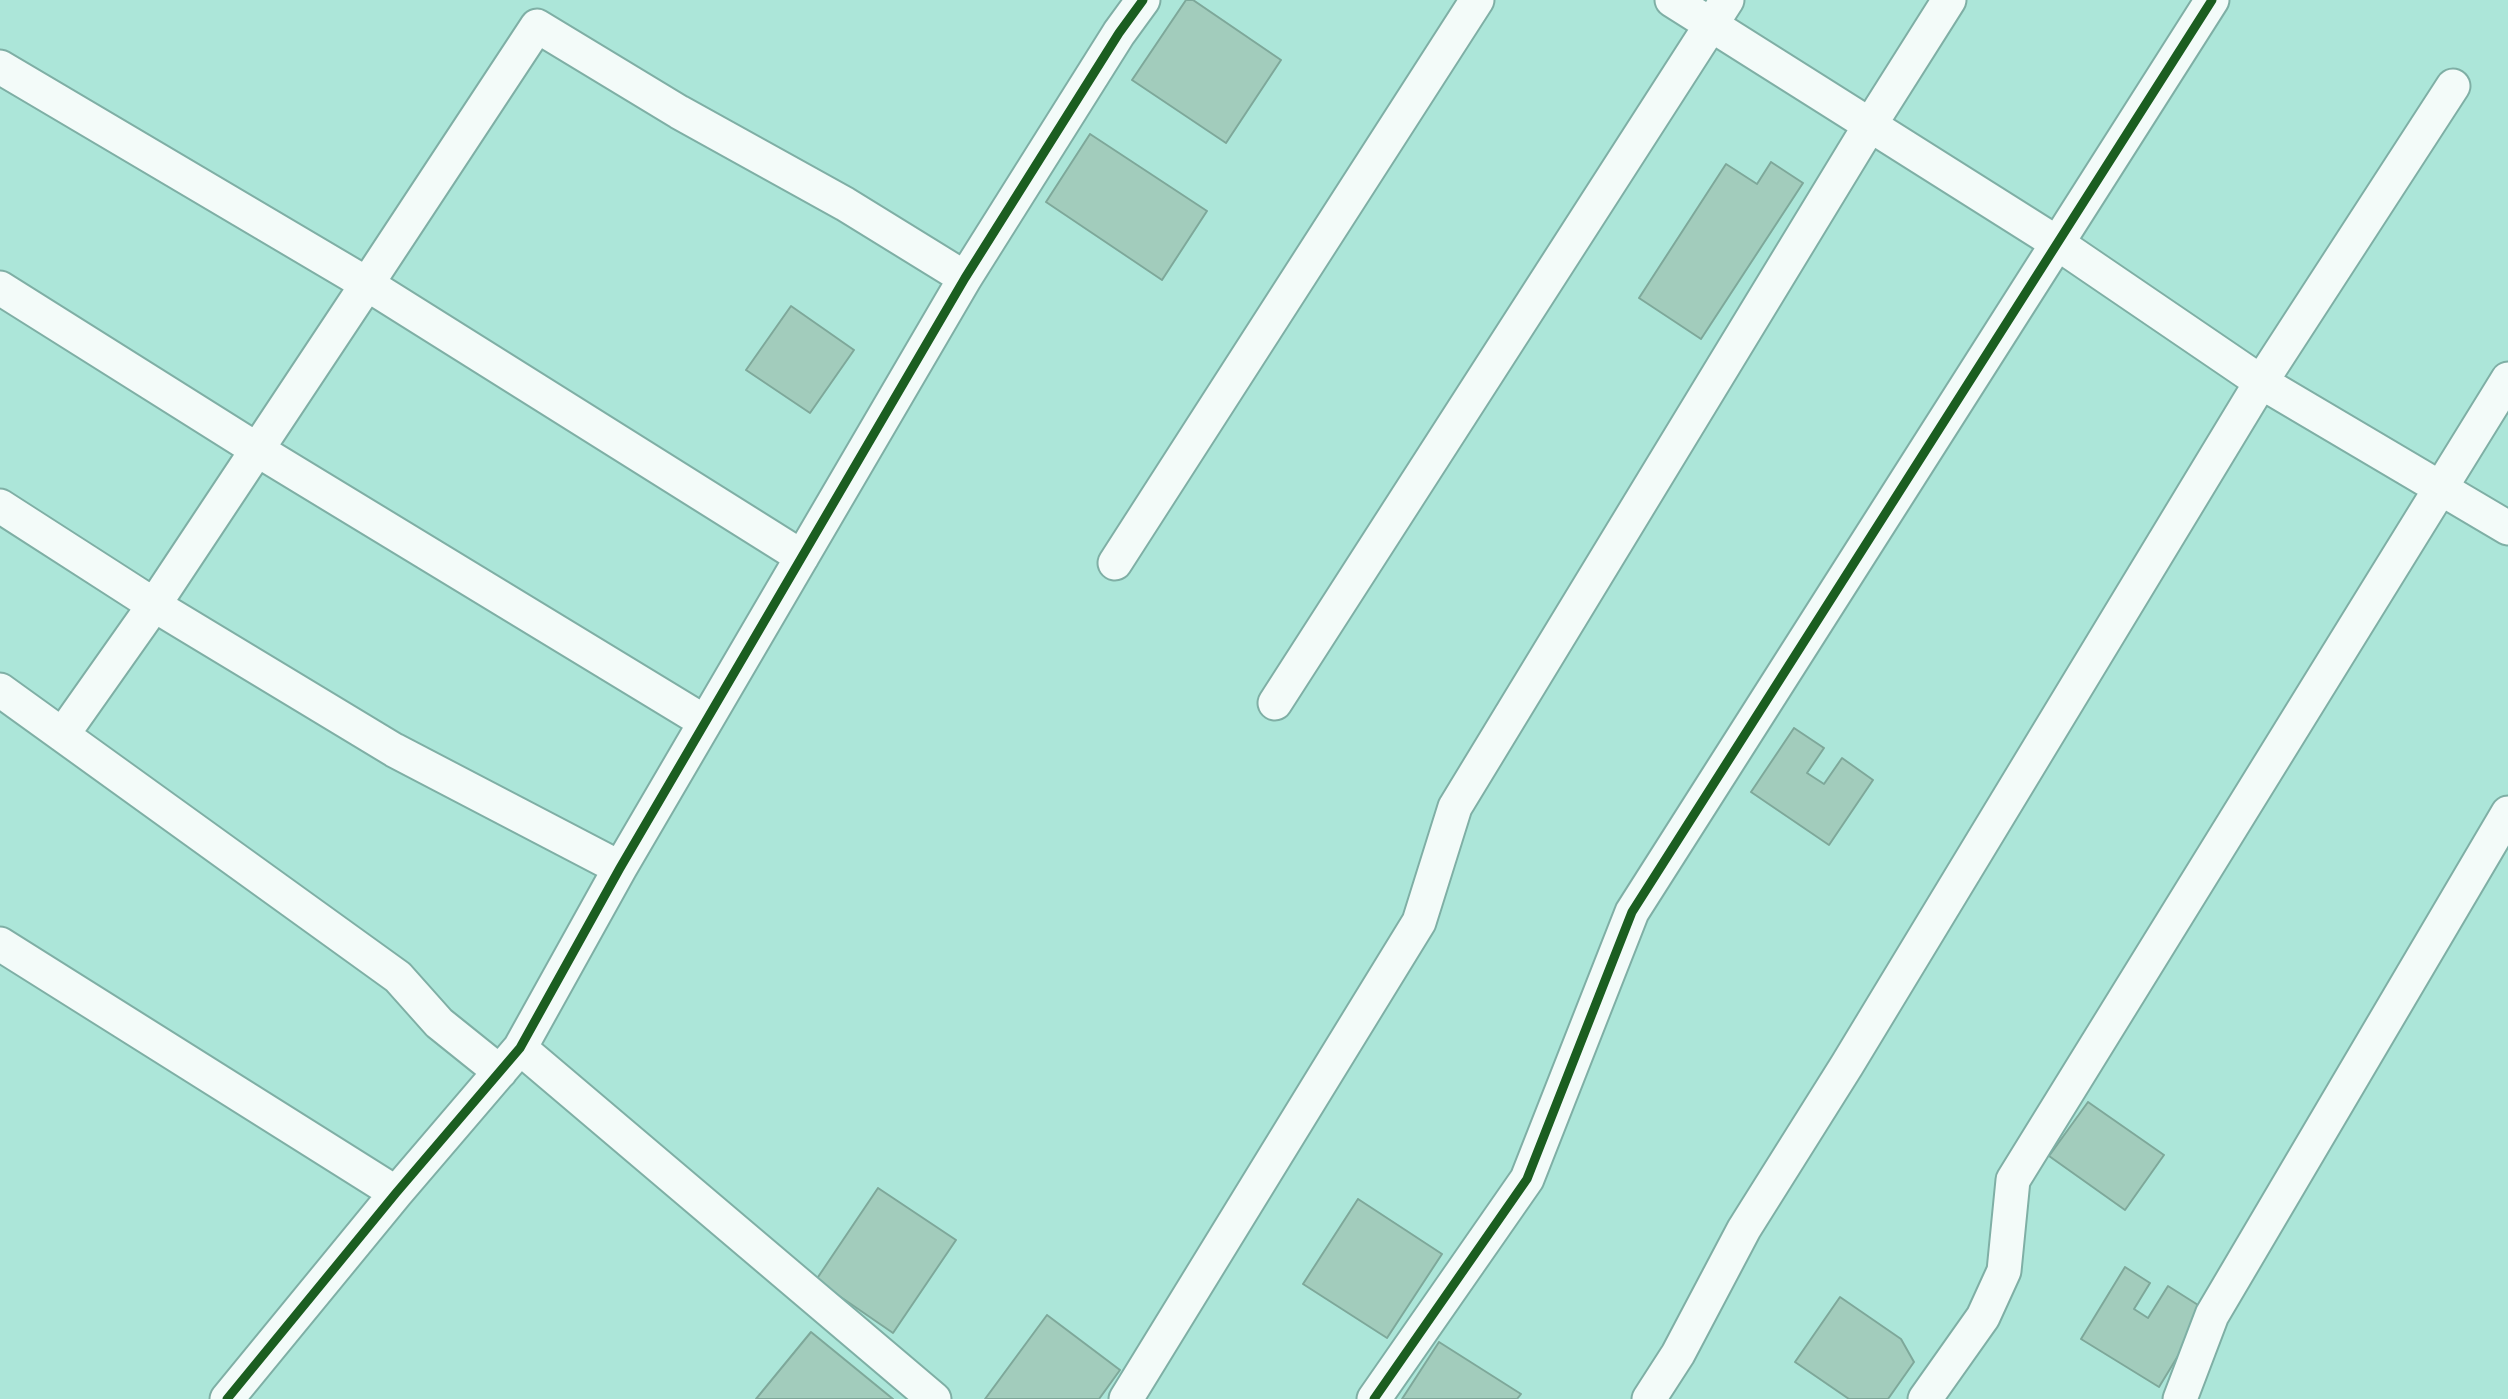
<!DOCTYPE html>
<style>
body{margin:0}
canvas{display:block;background:#ace6d9}
</style>
<canvas width="2508" height="1399"></canvas>
<script>
const g = document.querySelector('canvas').getContext('2d');
g.lineJoin = 'round';
function fillPath(path, color) {
  g.fillStyle = color;
  g.fill(path, 'evenodd');
}
function poly(rows) {
  const path = new Path2D();
  for (const r of rows) {
    path.moveTo(r[0], r[1]);
    for (let i = 2; i < r.length; i += 2) path.lineTo(r[i], r[i + 1]);
  }
  return path;
}
function stroke(path, color, width, dash) {
  g.strokeStyle = color;
  g.lineWidth = width;
  g.lineCap = dash ? 'butt' : 'round';
  g.setLineDash(dash || []);
  g.stroke(path);
}
const building = poly([
 [1186,0,1193,0,1281,60,1226,143,1132,80,1186,0],
 [1090,134,1207,211,1162,280,1046,202,1090,134],
 [1771,162,1803,183,1701,339,1639,298,1726,164,1757,184,1771,162],
 [791,306,854,350,810,413,746,370,791,306],
 [1794,728,1824,748,1807,773,1824,784,1842,758,1873,780,1829,845,1751,792,1794,728],
 [2088,1102,2164,1155,2125,1210,2049,1156,2088,1102],
 [878,1188,956,1240,893,1333,816,1280,878,1188],
 [1358,1199,1442,1254,1387,1338,1303,1284,1358,1199],
 [2125,1267,2150,1283,2134,1309,2148,1318,2168,1286,2206,1310,2159,1387,2081,1339,2125,1267],
 [1840,1297,1901,1339,1914,1362,1888,1399,1849,1399,1795,1362,1840,1297],
 [1047,1315,1120,1370,1099,1399,985,1399,1047,1315],
 [811,1332,893,1399,756,1399,811,1332],
 [1439,1342,1521,1394,1517,1399,1402,1399,1439,1342]
]);
const minor = poly([
 [1672,0,2057,243,2261,382,2508,528],
 [0,67,367,284,537,26,679,112,845,204,965,278],
 [0,288,256,449,705,722],
 [0,506,154,605,394,750,620,868],
 [1115,563,1477,0],
 [0,690,398,977,439,1023,500,1072],
 [1275,703,1727,0],
 [63,734,154,605,367,284,802,557],
 [0,944,396,1193],
 [520,1048,934,1399],
 [227,1399,396,1193,520,1048,620,868,965,278,1119,33,1143,0],
 [1126,1399,1419,922,1455,807,1870,125,1949,0],
 [1374,1399,1527,1179,1632,912,2212,0],
 [1649,1399,1678,1354,1744,1229,1847,1065,2261,382,2453,86],
 [1925,1399,1983,1317,2004,1271,2013,1180,2508,379],
 [2180,1399,2212,1315,2508,813]
]);
const cycleway = poly([
 [227,1399,396,1193,520,1048,620,868,965,278,1119,33,1143,0],
 [1374,1399,1527,1179,1632,912,2212,0]
]);
fillPath(building, '#a2ccbc');
stroke(building, '#7ea89a', 2);
stroke(minor, '#7fafa5', 37);
stroke(minor, '#f3fbf9', 33);
stroke(cycleway, '#1b5e20', 9);
</script>
